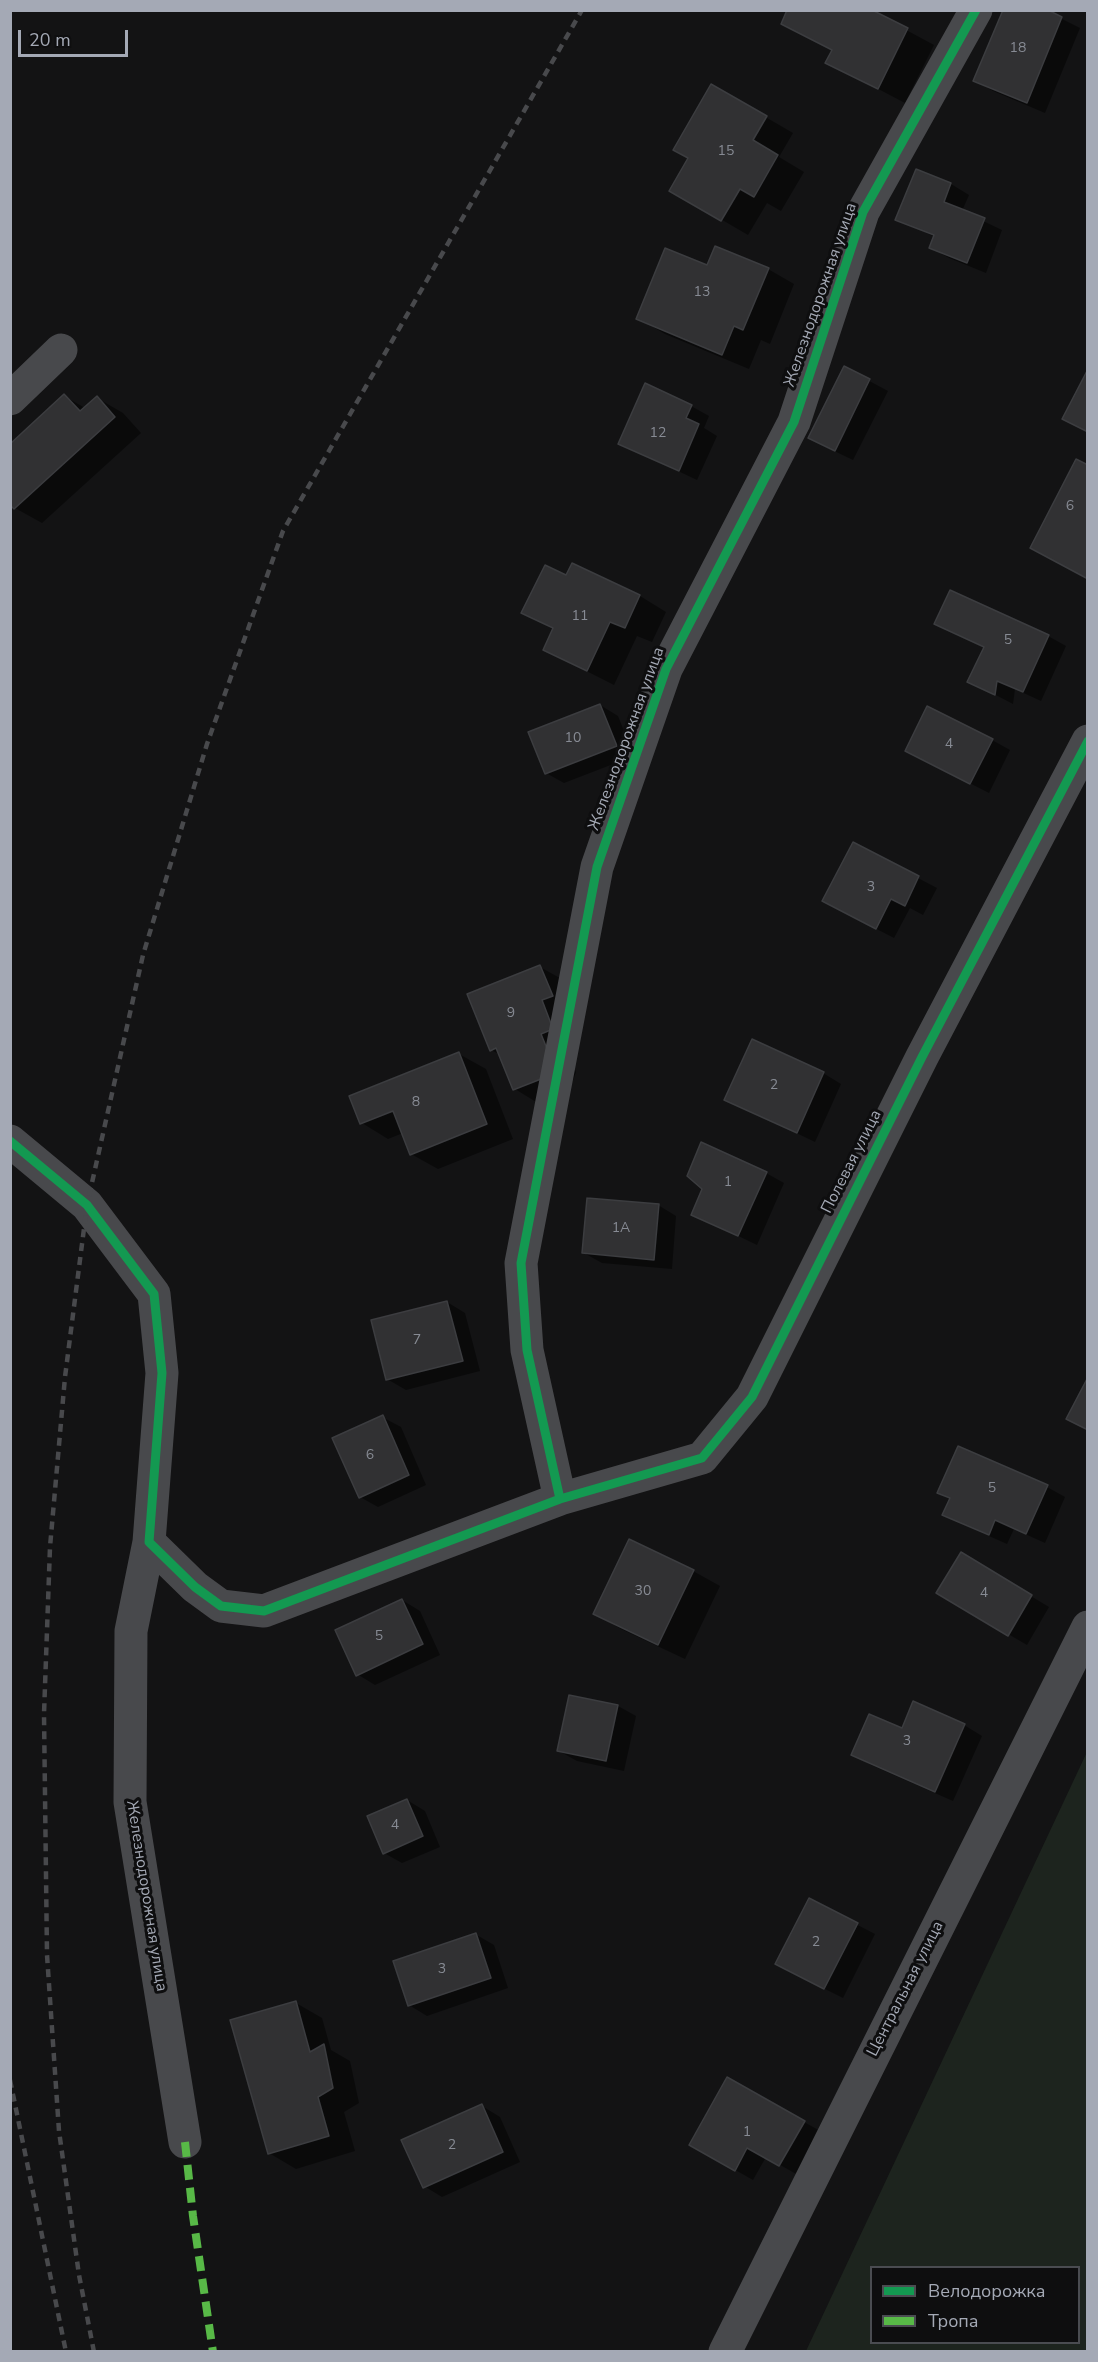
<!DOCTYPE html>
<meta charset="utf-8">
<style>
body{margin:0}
#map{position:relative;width:1098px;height:2362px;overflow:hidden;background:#131314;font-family:"Nunito Sans",sans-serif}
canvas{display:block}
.frame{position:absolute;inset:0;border:12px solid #a4a9b5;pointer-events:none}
.legend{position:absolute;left:870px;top:2266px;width:210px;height:78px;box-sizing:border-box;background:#0e0e0f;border:2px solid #4a4c51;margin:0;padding:8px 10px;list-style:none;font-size:18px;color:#a4a9b5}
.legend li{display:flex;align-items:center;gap:12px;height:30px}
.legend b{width:30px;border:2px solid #4a4c51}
.scale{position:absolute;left:18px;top:30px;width:110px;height:27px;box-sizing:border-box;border:3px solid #a4a9b5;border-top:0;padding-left:8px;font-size:18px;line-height:21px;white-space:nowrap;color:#a4a9b5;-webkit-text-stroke:4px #0e0e0f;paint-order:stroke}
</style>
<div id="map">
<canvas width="1098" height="2362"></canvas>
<div class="frame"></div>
<ul class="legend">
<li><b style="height:8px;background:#139951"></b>Велодорожка</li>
<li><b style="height:8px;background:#58b947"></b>Тропа</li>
</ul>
<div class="scale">20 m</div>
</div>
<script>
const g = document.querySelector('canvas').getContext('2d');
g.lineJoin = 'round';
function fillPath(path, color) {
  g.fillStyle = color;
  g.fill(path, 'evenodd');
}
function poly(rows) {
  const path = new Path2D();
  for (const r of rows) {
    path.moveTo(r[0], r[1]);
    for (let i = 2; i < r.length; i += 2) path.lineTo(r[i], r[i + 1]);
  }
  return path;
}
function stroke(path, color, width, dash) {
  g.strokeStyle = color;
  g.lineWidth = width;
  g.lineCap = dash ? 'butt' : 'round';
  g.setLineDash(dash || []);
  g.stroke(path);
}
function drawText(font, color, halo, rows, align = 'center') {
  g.font = font + ' "Nunito Sans",sans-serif';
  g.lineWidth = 6;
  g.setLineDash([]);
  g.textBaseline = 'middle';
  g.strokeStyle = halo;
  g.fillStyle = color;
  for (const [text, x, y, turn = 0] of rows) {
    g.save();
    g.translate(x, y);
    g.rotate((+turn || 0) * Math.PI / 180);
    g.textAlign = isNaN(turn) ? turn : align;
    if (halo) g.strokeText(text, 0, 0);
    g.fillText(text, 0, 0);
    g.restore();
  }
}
const green = poly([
 [1087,1752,1087,2351,806,2351],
 [872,2268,1078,2268,1078,2342,872,2342]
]);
const shadow = poly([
 [869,10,934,45,905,103,827,62,833,51,783,23],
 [1044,10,1080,28,1045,113,993,91,975,80],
 [712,86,793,133,779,157,804,172,781,211,767,203,748,235,671,190,690,158],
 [917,171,951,184,969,195,962,211,1002,230,986,273,949,258,931,248,935,237,897,219],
 [708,267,768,269,794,284,770,344,761,340,749,369,665,334,638,318],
 [845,368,888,391,853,460,828,448],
 [64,396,85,408,97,398,123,413,141,433,42,523,15,508,10,503],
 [691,406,709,416,704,428,717,436,697,480,619,443],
 [573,565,640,596,666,612,652,642,637,636,614,685,545,650,554,630,523,612,567,577],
 [936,624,1048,636,1066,646,1041,701,1015,689,1013,704,969,681,985,648],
 [600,705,618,716,634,756,564,783,546,773],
 [992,740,1010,750,989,793,907,751],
 [853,844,937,888,923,915,910,908,894,938,842,911],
 [540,967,567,982,566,1049,576,1072,568,1094,541,1105,515,1089,501,1055,491,1050],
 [459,1054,486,1069,513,1139,438,1169,411,1154,403,1133,388,1139,362,1123],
 [823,1073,841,1084,815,1142,726,1099],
 [766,1173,784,1183,757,1245,693,1214,704,1189],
 [658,1205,676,1216,672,1269,602,1263,584,1253],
 [447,1302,465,1313,480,1371,406,1390,387,1379],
 [382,1417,401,1427,426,1485,378,1507,360,1497],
 [1047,1487,1065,1497,1045,1543,1014,1529,1007,1544,962,1524,944,1514,951,1499,939,1492],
 [961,1554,1049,1607,1027,1645,938,1593],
 [693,1571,720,1586,685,1659,621,1629,595,1614],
 [402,1600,420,1611,440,1655,375,1685,357,1674],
 [570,1696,618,1706,636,1716,624,1771,577,1761,559,1751],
 [964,1725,982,1736,953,1801,871,1765,853,1755,902,1730],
 [407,1800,425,1811,440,1847,402,1863,384,1853],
 [809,1900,875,1934,843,1998,795,1974],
 [475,1934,494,1945,508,1988,427,2016,409,2005],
 [296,2003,322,2018,331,2050,350,2061,359,2103,344,2112,355,2151,296,2169,269,2153],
 [727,2079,822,2132,798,2175,766,2157,753,2180,691,2145],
 [482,2106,500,2117,520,2162,442,2197,424,2186]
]);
const building = poly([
 [787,10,872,10,908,28,878,89,825,63,832,50,781,24,787,10],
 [1003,10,1048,10,1062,17,1027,103,973,81,1003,10],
 [711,84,767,116,753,140,778,155,754,197,740,189,721,221,669,191,688,158,673,150,711,84],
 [916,169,951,183,944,202,985,218,967,263,929,248,934,235,895,220,916,169],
 [715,246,769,268,743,330,734,326,722,355,636,319,665,248,707,265,715,246],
 [844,366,870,379,835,451,808,438,844,366],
 [1088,369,1088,432,1062,419,1088,369],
 [645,383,692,405,686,418,699,424,679,471,618,444,645,383],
 [64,394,80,411,97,396,115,417,14,509,10,505,10,444,64,394],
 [1076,459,1088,465,1088,579,1030,548,1076,459],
 [572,563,640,595,625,628,610,622,587,671,543,650,553,628,521,613,545,565,566,575,572,563],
 [950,590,1049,635,1023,692,997,681,995,695,967,682,984,647,934,624,950,590],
 [600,704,617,746,545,774,528,732,600,704],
 [927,706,993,739,970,784,905,751,927,706],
 [853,842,919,876,905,906,891,899,876,929,822,901,853,842],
 [540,965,553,996,542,1000,553,1029,541,1034,550,1056,541,1079,513,1090,496,1048,490,1051,467,994,540,965],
 [752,1039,824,1072,797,1133,724,1100,752,1039],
 [459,1052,487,1124,410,1155,393,1111,360,1124,349,1096,459,1052],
 [701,1142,767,1172,738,1236,691,1215,702,1189,687,1176,701,1142],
 [587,1198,659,1204,654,1260,582,1253,587,1198],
 [447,1301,463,1361,386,1380,371,1320,447,1301],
 [1088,1377,1088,1430,1066,1419,1088,1377],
 [383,1415,409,1475,359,1498,332,1438,383,1415],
 [958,1446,1048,1485,1026,1534,995,1520,989,1535,942,1515,950,1498,937,1493,958,1446],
 [629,1539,694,1570,658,1645,593,1614,629,1539],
 [961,1552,1032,1595,1008,1636,936,1593,961,1552],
 [402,1599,423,1644,356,1676,335,1630,402,1599],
 [569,1695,618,1705,606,1761,557,1751,569,1695],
 [913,1701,965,1724,935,1792,851,1755,869,1714,902,1728,913,1701],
 [407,1799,423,1836,383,1854,367,1816,407,1799],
 [809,1898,858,1923,824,1989,775,1964,809,1898],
 [476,1933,491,1978,408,2006,393,1961,476,1933],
 [296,2001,310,2052,324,2044,333,2088,318,2097,329,2136,268,2154,230,2020,296,2001],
 [727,2077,805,2121,779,2166,747,2148,735,2171,689,2145,727,2077],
 [482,2104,503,2152,423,2188,401,2140,482,2104]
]);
const minor = poly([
 [10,399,61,350],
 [10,1141,87,1205,154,1294,162,1373,149,1542,195,1587,221,1606,264,1611,560,1499,702,1458,752,1397,922,1057,1088,741],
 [560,1499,527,1350,521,1263,597,867,666,669,794,422,863,212,976,10],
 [149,1542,131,1631,130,1802,185,2142],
 [725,2352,1088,1627]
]);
const rail = poly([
 [10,2080,66,2352],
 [94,2352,79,2275,59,2131,47,1955,44,1714,50,1547,65,1377,87,1205,143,955,207,744,283,531,582,10]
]);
const quiet = poly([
 [185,2142,193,2216,213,2352]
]);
const cycleway = poly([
 [10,1141,87,1205,154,1294,162,1373,149,1542,195,1587,221,1606,264,1611,560,1499,702,1458,752,1397,922,1057,1088,741],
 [560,1499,527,1350,521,1263,597,867,666,669,794,422,863,212,976,10]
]);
const numberNames = [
 ["18",1018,49],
 ["15",726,152],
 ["13",702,293],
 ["12",658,434],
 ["6",1070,507],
 ["11",580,617],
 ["5",1008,641],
 ["10",573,739],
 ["4",949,745],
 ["3",871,888],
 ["9",511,1014],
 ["2",774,1086],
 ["8",416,1103],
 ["1",728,1183],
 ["1А",621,1229],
 ["7",417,1341],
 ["6",370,1456],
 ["5",992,1489],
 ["30",643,1592],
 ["4",984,1594],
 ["5",379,1637],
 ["3",907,1742],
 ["4",395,1826],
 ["2",816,1943],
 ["3",442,1970],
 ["1",747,2133],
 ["2",452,2146]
];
const streetNames = [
 ["Железнодорожная улица",821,295,-71],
 ["Железнодорожная улица",627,739,-70],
 ["Полевая улица",852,1162,-63],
 ["Железнодорожная улица",146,1896,81],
 ["Центральная улица",906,1989,-63]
];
fillPath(green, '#1d241e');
fillPath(shadow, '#0007');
fillPath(building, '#313133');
stroke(building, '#3c3d40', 1.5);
stroke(minor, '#48494c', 33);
stroke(rail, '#48494c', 4.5, [8, 6]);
stroke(quiet, '#58b947', 8, [15, 8]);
stroke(cycleway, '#139951', 9);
drawText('14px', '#878b94', null, numberNames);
drawText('16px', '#a4a9b5', '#0e0e0f', streetNames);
</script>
